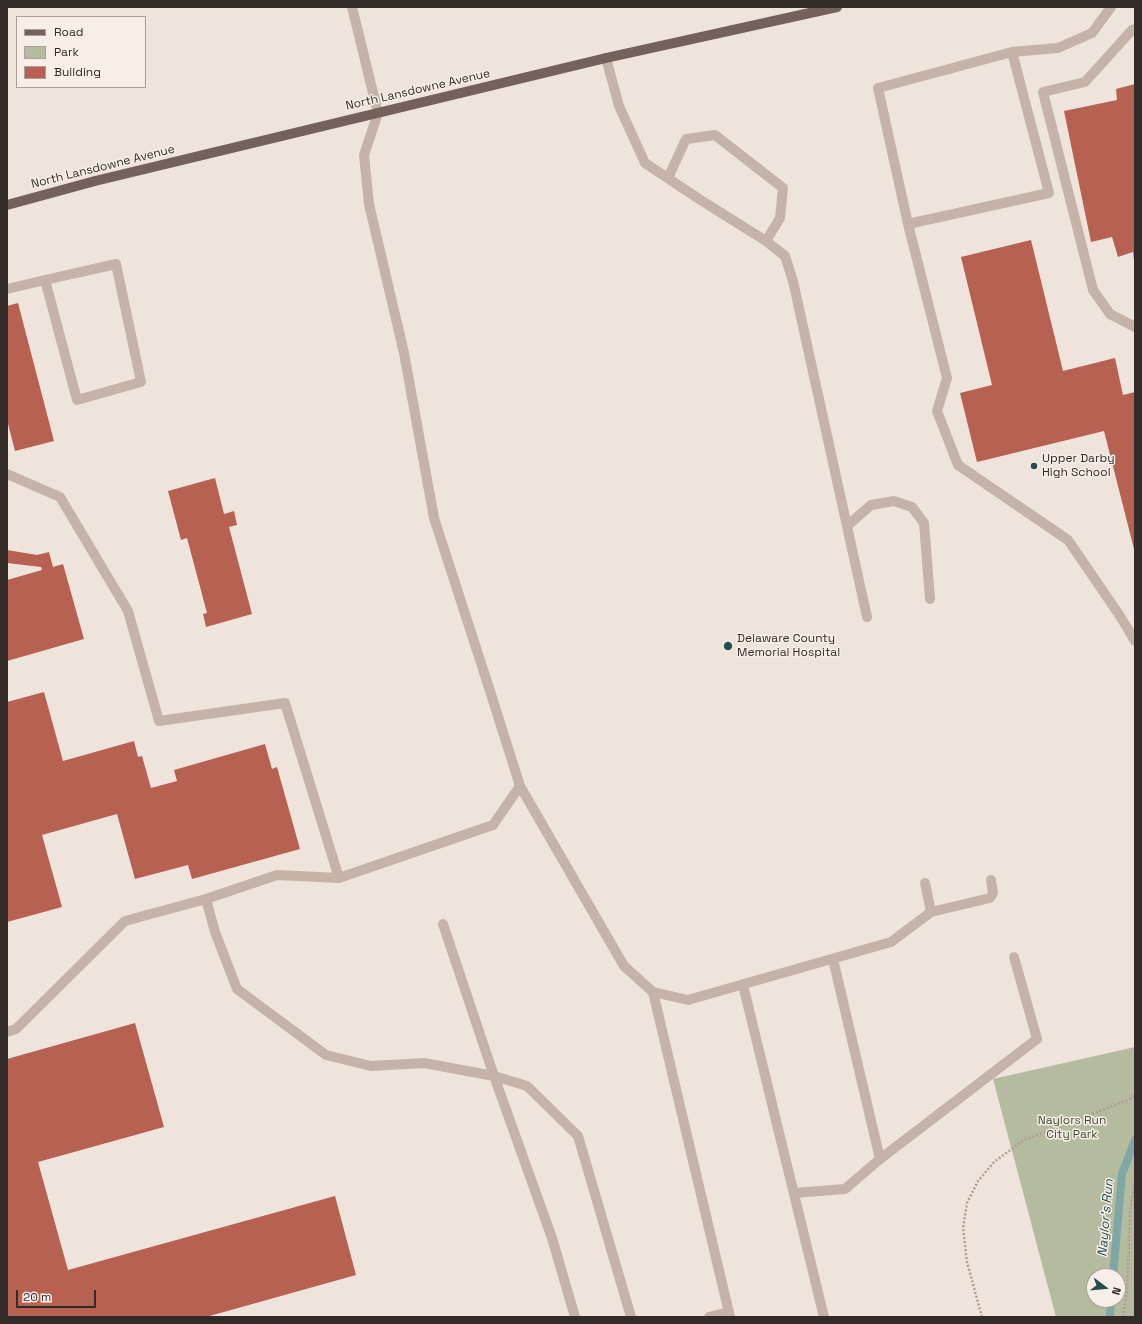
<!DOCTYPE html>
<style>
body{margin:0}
#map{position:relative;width:1142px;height:1324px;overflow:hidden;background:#eee4dc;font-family:"Space Grotesk",sans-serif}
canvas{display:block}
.frame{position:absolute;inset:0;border:8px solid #332b28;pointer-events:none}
.legend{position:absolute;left:16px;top:16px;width:130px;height:72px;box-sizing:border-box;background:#f7eee8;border:1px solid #a9a09b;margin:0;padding:5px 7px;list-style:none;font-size:12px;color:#332b28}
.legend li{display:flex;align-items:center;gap:8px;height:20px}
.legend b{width:20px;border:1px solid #a9a09b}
.north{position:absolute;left:1086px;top:1268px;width:40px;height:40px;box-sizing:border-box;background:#f7eee8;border:1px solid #a9a09b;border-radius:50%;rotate:106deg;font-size:11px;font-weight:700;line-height:16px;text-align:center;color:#332b28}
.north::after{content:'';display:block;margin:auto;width:14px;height:18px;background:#234f4e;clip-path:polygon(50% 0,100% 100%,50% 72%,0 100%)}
.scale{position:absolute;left:16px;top:1290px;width:80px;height:18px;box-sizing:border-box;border:2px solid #332b28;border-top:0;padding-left:5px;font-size:12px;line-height:14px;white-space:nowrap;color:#332b28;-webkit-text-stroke:3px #f7eee8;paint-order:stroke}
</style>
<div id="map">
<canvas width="1142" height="1324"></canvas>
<div class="frame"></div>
<ul class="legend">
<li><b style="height:5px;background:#73615b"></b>Road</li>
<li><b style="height:11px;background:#b4bb9e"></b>Park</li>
<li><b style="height:11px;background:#b66152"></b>Building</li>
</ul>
<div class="north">N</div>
<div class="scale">20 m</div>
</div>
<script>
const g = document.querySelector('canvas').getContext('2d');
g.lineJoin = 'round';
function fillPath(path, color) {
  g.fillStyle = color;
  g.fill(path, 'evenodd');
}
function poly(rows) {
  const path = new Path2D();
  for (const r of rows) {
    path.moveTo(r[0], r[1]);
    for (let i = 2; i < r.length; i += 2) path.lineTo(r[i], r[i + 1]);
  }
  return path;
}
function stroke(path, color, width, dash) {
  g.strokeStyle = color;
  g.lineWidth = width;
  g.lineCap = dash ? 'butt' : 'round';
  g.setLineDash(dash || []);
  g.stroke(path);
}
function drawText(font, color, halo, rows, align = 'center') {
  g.font = font + ' "Space Grotesk",sans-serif';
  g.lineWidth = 3;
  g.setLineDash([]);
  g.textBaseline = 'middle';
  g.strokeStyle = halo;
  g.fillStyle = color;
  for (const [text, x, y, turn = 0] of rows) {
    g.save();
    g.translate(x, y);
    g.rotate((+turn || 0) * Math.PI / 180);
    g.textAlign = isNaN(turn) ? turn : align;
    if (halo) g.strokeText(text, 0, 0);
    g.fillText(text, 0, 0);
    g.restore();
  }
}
const green = poly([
 [1135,1047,1135,1317,1056,1317,993,1079],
 [1094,1276,1118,1276,1118,1300,1094,1300]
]);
const stream = poly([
 [1113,1276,1122,1174,1135,1140],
 [1110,1317,1111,1300]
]);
const building = poly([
 [1135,84,1135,260,1134,260,1133,252,1118,257,1112,237,1091,242,1064,111,1117,100,1116,89],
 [1031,240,1063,371,1115,358,1123,395,1135,392,1135,553,1104,431,977,462,960,393,992,385,961,257],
 [18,303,54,441,15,451,7,420,7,306],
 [215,478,224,514,234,511,237,525,229,527,252,614,206,627,203,614,207,613,187,538,181,540,168,491],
 [7,550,37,555,49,552,53,567,63,564,84,639,7,661,7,580,42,570,41,567,7,563],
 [44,692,63,761,134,741,138,757,142,756,151,788,177,781,174,770,265,744,272,769,277,767,300,849,192,879,188,865,135,879,117,814,42,835,62,907,7,922,7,702],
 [135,1023,164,1127,38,1162,68,1270,335,1196,356,1275,206,1317,7,1317,7,1059]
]);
const path = poly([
 [982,1317,967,1262,963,1228,967,1203,978,1181,994,1162,1024,1140,1128,1100,1135,1095],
 [1123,1317,1127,1291,1130,1213,1135,1179]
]);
const service = poly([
 [1111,7,1092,33,1058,48,1012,52,1049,193,908,224,947,378,937,411,958,465,1068,540,1120,616,1135,641],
 [1135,29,1132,30,1085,82,1043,92,1093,290,1110,314,1135,327],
 [606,58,619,106,645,163,699,199,766,241,785,256,793,281,867,617],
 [378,113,364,155,369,204,404,353,434,518,491,694,520,786,624,966,653,992,688,1000,891,942,931,912,990,898,993,893,991,880],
 [668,178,686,139,715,135,783,188,780,218,766,241],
 [908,224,878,88,1012,52],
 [7,289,45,280,116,264,141,382,77,400,45,280],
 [7,474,60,497,128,611,159,721,285,703,339,878],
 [847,526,871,505,894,501,912,507,924,523,930,599],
 [925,883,931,912],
 [206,899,215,932,237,989,326,1055,371,1066,424,1063,494,1076,527,1086,578,1136,631,1317],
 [443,924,494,1076,552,1238,575,1317],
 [743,985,824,1317],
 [653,992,730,1317],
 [7,1032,16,1029,125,921,206,899,277,875,339,878,493,825,520,786],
 [880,1159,1037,1039,1014,957],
 [794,1193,845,1189,880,1159,833,959],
 [709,1317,729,1312]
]);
const minor = poly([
 [352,7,378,113]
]);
const primary = poly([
 [7,205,95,181,606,58,837,7]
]);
const markers = [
 [1034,466,4,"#234f4e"],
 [728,646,5,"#234f4e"]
];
const streetNames = [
 ["North Lansdowne Avenue",418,90,-13],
 ["North Lansdowne Avenue",103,167,-14]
];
const poiNames = [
 ["Upper Darby",1042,459],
 ["High School",1042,473],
 ["Delaware County",737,639],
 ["Memorial Hospital",737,653]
];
const parkNames = [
 ["Naylors Run",1072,1121],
 ["City Park",1072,1135]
];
const waterNames = [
 ["Naylor's Run",1106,1218,-85]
];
fillPath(green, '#b4bb9e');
stroke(stream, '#7fa7a5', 8);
fillPath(building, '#b66152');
stroke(path, '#b09d94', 2.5, [2, 2]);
stroke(service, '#c5b3aa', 10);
stroke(minor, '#c5b3aa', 10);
stroke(primary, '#73615b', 10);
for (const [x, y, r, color] of markers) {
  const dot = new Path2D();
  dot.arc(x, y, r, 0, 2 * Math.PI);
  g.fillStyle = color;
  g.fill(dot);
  stroke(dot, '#f7eee8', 1.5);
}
drawText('12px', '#332b28', '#f7eee8', streetNames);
drawText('12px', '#332b28', '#f7eee8', poiNames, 'left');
drawText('12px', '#464e2f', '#f7eee8', parkNames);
drawText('italic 13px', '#234f4e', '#f7eee8', waterNames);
</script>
